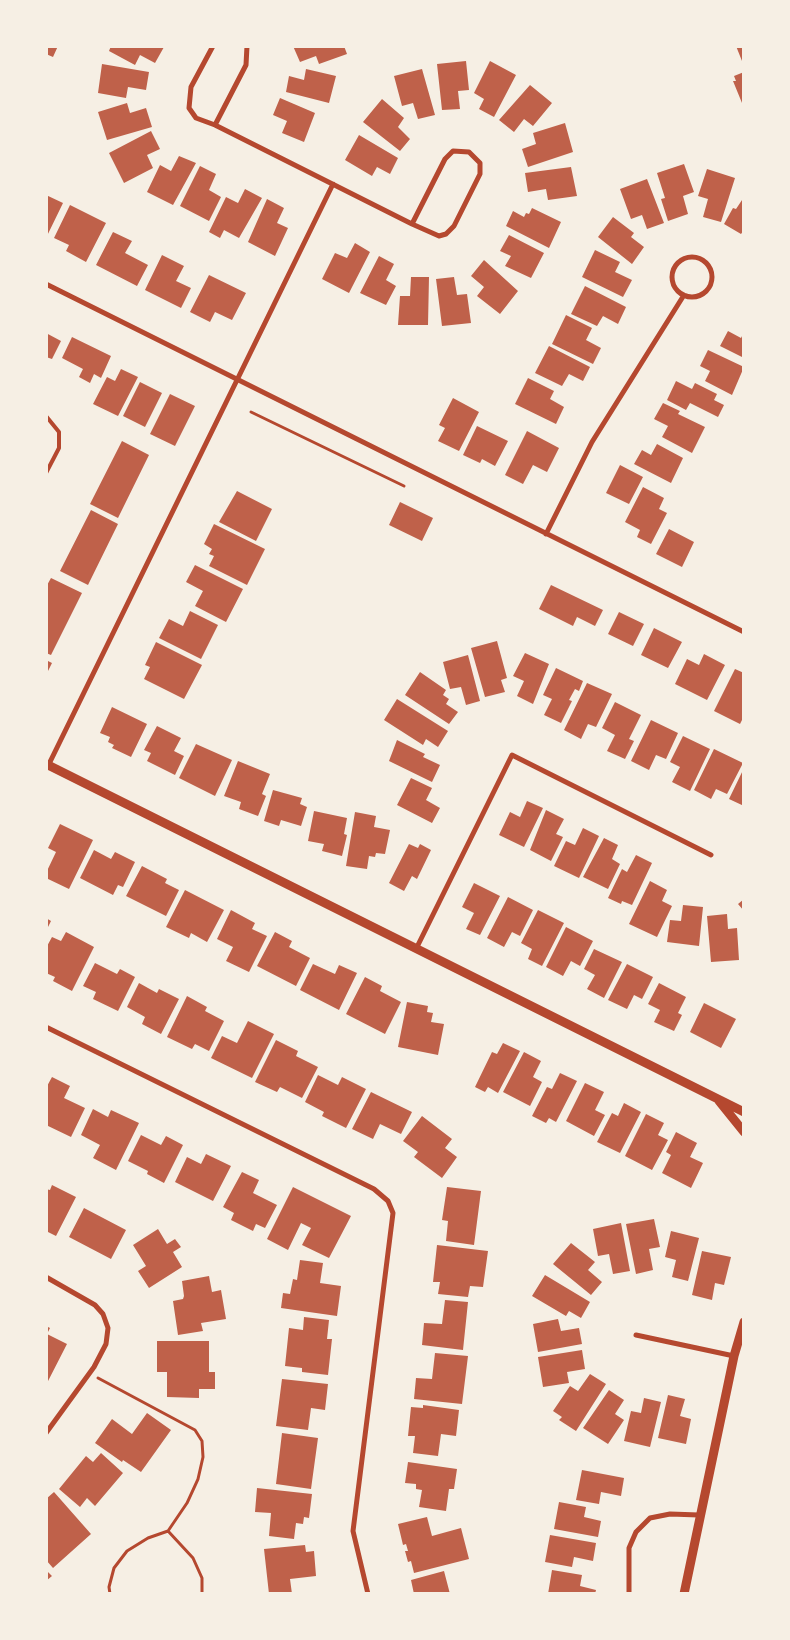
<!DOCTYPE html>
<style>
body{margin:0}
#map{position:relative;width:790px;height:1640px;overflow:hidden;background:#f6efe4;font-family:"Titillium Web",sans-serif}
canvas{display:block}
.frame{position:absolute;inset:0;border:48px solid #f6efe4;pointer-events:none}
</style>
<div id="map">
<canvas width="790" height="1640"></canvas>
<div class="frame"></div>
</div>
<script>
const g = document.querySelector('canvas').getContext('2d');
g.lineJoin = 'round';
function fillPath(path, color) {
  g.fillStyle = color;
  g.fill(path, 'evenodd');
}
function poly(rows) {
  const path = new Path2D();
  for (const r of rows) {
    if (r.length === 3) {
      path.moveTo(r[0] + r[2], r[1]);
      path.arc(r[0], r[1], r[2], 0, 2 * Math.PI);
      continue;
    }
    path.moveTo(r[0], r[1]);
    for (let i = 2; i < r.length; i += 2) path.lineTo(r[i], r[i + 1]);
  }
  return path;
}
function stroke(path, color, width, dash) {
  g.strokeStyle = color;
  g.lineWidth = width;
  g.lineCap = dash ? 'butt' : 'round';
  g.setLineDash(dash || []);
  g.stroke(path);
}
const building = poly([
 [46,46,58,46,53,57,46,54],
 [111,46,162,46,164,47,155,63,140,55,135,65,109,51],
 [293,46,344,46,347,54,319,64,316,56,300,62],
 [736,46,744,46,744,66],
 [466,61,469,90,458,91,460,109,442,110,437,64],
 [490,61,516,75,494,117,479,109,484,99,474,93],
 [102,64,149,72,146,90,128,87,126,98,98,93],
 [306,69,336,76,329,103,286,92,289,76,304,80],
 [422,69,435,115,418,119,413,103,402,106,394,76],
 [744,72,744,103,742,103,733,81,736,81,734,76],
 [530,85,552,103,533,126,524,119,514,132,499,120],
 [280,98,315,113,304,142,282,133,287,121,273,115],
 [382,99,404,118,398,127,410,139,400,151,363,122],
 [127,103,130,113,146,108,152,127,107,140,98,112],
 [565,123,573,152,528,167,522,149,536,144,533,133],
 [151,131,160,149,147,155,153,168,124,183,109,153],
 [359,135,398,158,390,174,377,167,372,176,345,160],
 [179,156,196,163,173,205,147,192,160,165,171,171],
 [684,164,694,192,683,196,688,214,668,221,661,199,665,198,657,173],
 [200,166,216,174,209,190,221,197,209,221,180,206],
 [571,167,577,196,548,200,546,189,528,192,525,173],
 [707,169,735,178,721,222,703,217,708,199,698,196],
 [647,179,664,223,647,229,642,215,631,219,620,189],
 [245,189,262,198,239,238,224,230,220,238,209,232,226,197,238,203],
 [46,195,63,203,46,238],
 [744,197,744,230,741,234,724,224,733,208,736,209],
 [267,199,284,208,277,223,288,228,275,256,248,242],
 [70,205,106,223,86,262,66,251,69,245,54,238],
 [532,208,561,222,549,248,506,226,513,211,524,217,526,213,529,214],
 [613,217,634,233,631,237,644,247,632,264,598,237],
 [113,232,132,241,125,253,148,265,137,286,96,265],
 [509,235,544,253,531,278,505,266,511,256,500,251],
 [355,243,370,252,349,293,322,279,335,253,347,258],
 [595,250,620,262,615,272,632,280,623,297,582,277],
 [162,255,184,266,176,281,191,288,181,308,145,290],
 [379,256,394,264,386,280,396,286,386,305,360,293],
 [484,260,518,291,500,314,477,296,484,287,471,276],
 [209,275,246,293,232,320,215,312,210,322,190,312],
 [411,277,429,277,428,325,398,325,400,296,410,296],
 [454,277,457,295,467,294,471,323,442,326,436,279],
 [585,286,626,307,618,324,603,316,597,326,571,314],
 [566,315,592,328,586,340,601,348,593,364,552,344],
 [728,331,741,338,744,332,744,358,720,346],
 [46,333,61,341,52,359,46,357],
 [72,337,111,356,101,378,94,374,90,383,79,377,83,369,62,358],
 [549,346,590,367,583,381,569,374,562,386,535,373],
 [708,350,744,367,732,395,705,381,710,371,700,366],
 [121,369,138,377,118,416,93,404,107,377,115,381],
 [528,378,554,391,550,399,564,407,556,424,515,404],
 [676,381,692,389,695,383,717,394,714,400,724,405,718,417,690,403,686,410,667,400],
 [140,382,162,393,145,427,123,416],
 [170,394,195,406,175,446,150,434],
 [453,398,479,412,459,451,438,441,445,428,439,425],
 [663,403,680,411,678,414,705,427,692,453,662,437,668,426,654,419],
 [477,426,508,441,495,466,482,459,480,463,463,455],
 [527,431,559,448,547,472,533,465,523,484,505,475],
 [122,441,149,455,118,518,90,504],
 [657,444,683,458,671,483,634,464,642,450,651,455],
 [620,465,643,477,629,504,606,493],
 [643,487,664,498,659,509,667,513,651,544,637,537,640,530,625,522],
 [237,491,272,509,256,541,219,522],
 [400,502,433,518,422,541,389,525],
 [91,510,118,524,88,585,60,571],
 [214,524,265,549,247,585,209,566,214,556,209,554,212,549,204,544],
 [669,529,694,542,682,567,656,554],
 [195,565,243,589,226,622,195,606,203,591,186,582],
 [51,578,82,593,51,655,46,653,46,587],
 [551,585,603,610,595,626,577,617,573,626,539,609],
 [190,611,218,625,201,659,159,638,169,619,183,626],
 [619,612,644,624,633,646,608,634],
 [654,628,682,642,668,668,641,655],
 [497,641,507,678,501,680,505,692,485,697,471,648],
 [156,642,202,665,184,699,144,679,150,667,145,665],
 [525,653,549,664,533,704,517,696,524,681,513,676],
 [704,654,725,665,707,700,675,684,687,659,699,665],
 [468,655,480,701,466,705,461,687,450,689,443,662],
 [46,660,52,663,46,675],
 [556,668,583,681,579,691,575,689,569,700,572,701,561,723,544,715,552,699,543,695],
 [735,669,744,673,744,716,740,724,714,711],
 [420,672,446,690,443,695,449,699,446,704,458,712,449,724,405,695],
 [587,683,612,694,596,727,588,724,581,739,564,730],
 [397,699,448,731,438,747,426,739,423,745,384,720],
 [615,702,641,715,629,739,634,741,625,759,607,751,615,735,602,728],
 [112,707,147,724,131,757,112,748,114,745,108,742,110,737,100,733],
 [651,720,678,733,666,759,656,755,649,770,631,761],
 [157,726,181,738,174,751,184,756,175,775,147,761,151,753,144,750],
 [683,736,710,749,690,791,672,782,680,767,670,762],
 [397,740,425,754,423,757,440,765,432,782,389,761],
 [196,744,232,760,215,796,179,778],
 [714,749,743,763,727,794,716,789,711,799,694,790],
 [238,761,270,774,262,794,266,796,258,816,239,809,241,802,224,796],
 [744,768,744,806,729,799],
 [411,778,432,788,426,800,440,808,432,823,397,805],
 [273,790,302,798,300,804,307,807,301,826,281,820,279,826,264,821],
 [527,801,543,808,524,847,499,835,510,812,520,817],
 [546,810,564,819,556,834,563,837,551,861,530,850],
 [314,811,347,818,344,834,347,835,342,856,322,851,324,844,308,841],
 [355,812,376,816,374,827,390,830,385,854,376,853,375,857,369,856,367,869,346,866],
 [60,824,93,840,69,889,46,878,46,873,56,852,48,848],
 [583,828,599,836,579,878,554,866,566,841,575,845],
 [604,838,618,845,612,859,620,864,608,889,583,877],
 [409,844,418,848,420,844,431,850,417,879,412,876,404,891,389,883],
 [94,850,111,859,115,852,135,862,123,887,118,885,113,895,80,878],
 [636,855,652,863,632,905,622,901,621,904,608,898,622,869,627,872],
 [142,866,167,879,165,883,179,890,166,916,126,896],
 [650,881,667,890,662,901,672,906,657,937,629,924],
 [474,883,500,896,480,935,466,929,474,913,462,907],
 [185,890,224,910,207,942,191,933,189,938,166,927],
 [508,897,533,910,520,936,512,932,504,947,487,938],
 [744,899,744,911,738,904],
 [683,905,703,907,699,946,667,942,670,920,681,921],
 [231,910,255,923,252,929,267,936,249,972,226,961,233,947,217,939],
 [538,910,564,923,542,966,528,959,532,949,521,943],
 [727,914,728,929,737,928,739,960,711,962,707,916],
 [46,918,51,921,46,931],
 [566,927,593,941,580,966,571,961,563,976,546,967],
 [66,932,94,947,72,991,53,981,55,977,46,973,46,948,52,937,61,941],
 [275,932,292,941,289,947,310,958,296,986,257,966],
 [594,949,622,962,604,998,587,989,595,975,584,969],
 [95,963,117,974,120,969,135,977,118,1011,93,999,96,992,83,986],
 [313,964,335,974,339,965,357,973,339,1010,300,990],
 [627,964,653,977,642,999,634,995,627,1009,608,1000],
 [365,977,382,986,380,991,401,1002,385,1034,346,1014],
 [139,983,157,993,159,989,179,999,161,1034,142,1024,145,1017,127,1007],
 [659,983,686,997,678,1013,682,1015,674,1031,654,1022,660,1010,648,1004],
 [187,996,207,1007,205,1011,224,1021,209,1051,195,1044,192,1049,167,1037],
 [407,1002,428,1006,427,1012,433,1013,431,1022,444,1024,438,1055,398,1047],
 [704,1003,736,1019,721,1048,690,1032],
 [248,1021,274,1034,252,1078,211,1058,222,1036,237,1043],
 [276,1040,298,1051,296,1056,318,1067,302,1098,280,1087,277,1092,255,1082],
 [503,1043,520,1051,498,1093,488,1087,485,1092,475,1087,492,1052,497,1054],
 [524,1052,541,1061,533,1077,542,1082,530,1106,503,1092],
 [560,1073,577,1081,556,1122,549,1118,546,1123,532,1116,547,1087,552,1089],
 [318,1075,338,1085,342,1077,366,1089,346,1128,322,1116,324,1112,305,1102],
 [52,1077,70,1086,64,1098,85,1108,71,1137,46,1125,46,1088],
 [585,1083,604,1092,595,1110,605,1115,594,1136,566,1121],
 [371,1092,412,1112,401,1134,380,1124,373,1139,352,1129],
 [624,1103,641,1112,620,1153,597,1142,612,1113,618,1116],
 [93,1109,108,1117,111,1110,139,1123,116,1170,93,1158,100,1145,81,1135],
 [646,1114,664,1123,658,1135,668,1140,652,1170,625,1156],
 [422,1116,452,1139,445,1148,457,1157,442,1178,414,1157,418,1152,403,1141],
 [676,1132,697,1143,690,1157,703,1163,691,1188,662,1173,671,1155,666,1152],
 [141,1135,161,1145,166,1136,183,1145,164,1183,147,1174,148,1171,128,1161],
 [206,1154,231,1166,213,1201,175,1182,187,1157,201,1164],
 [242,1172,259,1180,253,1193,277,1205,265,1228,256,1224,253,1231,231,1220,234,1213,223,1207],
 [52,1185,76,1197,56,1236,46,1231,46,1189,50,1190],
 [293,1187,351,1216,329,1258,302,1245,311,1228,301,1223,288,1250,267,1239],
 [447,1187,481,1191,474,1245,446,1241,448,1221,442,1220],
 [84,1208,126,1230,111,1259,69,1237],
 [654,1219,660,1247,649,1249,653,1270,636,1274,626,1224],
 [621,1223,630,1271,613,1274,609,1254,598,1256,593,1229],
 [158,1229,167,1244,175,1239,181,1247,173,1252,182,1267,149,1288,138,1271,146,1266,133,1245],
 [671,1231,699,1238,688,1281,672,1277,676,1260,665,1257],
 [571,1243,595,1262,588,1270,602,1282,591,1295,553,1264],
 [437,1245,488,1251,483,1287,470,1286,468,1297,438,1294,440,1282,433,1282],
 [702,1251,731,1257,724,1285,715,1283,712,1300,692,1295],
 [300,1260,323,1263,320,1283,341,1286,337,1316,281,1308,283,1293,290,1294,293,1279,297,1280],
 [545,1275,590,1302,581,1318,569,1311,566,1316,532,1296],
 [209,1276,212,1292,221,1290,226,1319,201,1323,203,1331,178,1335,173,1301,183,1299,184,1296,182,1281],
 [445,1300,468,1302,463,1350,422,1345,424,1323,442,1324],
 [304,1317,329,1320,327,1339,332,1339,328,1375,302,1372,302,1368,285,1366,289,1328,303,1330],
 [558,1319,561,1331,579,1328,582,1344,538,1352,533,1324],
 [46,1326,50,1328,47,1334,67,1344,46,1385],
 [157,1341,209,1341,209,1372,215,1372,215,1389,199,1389,199,1398,167,1397,167,1372,157,1372],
 [582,1350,585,1369,567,1372,569,1383,543,1387,538,1357],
 [435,1353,468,1356,462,1404,414,1399,416,1378,432,1379],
 [590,1374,606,1384,576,1431,559,1420,562,1417,553,1411,570,1386,578,1391],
 [282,1379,328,1384,325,1410,311,1408,308,1430,276,1426],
 [609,1390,624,1400,615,1414,624,1420,608,1444,583,1428],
 [668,1395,685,1399,680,1416,691,1419,686,1444,658,1438],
 [644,1398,661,1402,650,1447,624,1441,631,1411,641,1413],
 [423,1405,459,1410,456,1436,441,1434,438,1456,413,1453,415,1436,408,1436,411,1407,423,1408],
 [147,1413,171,1430,141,1472,123,1460,122,1462,95,1443,112,1419,132,1434],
 [282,1433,318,1438,311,1489,276,1484],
 [101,1453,123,1473,95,1506,87,1498,80,1507,59,1489,86,1456,93,1462],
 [408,1462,457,1469,454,1489,449,1489,446,1511,419,1507,422,1490,416,1489,416,1484,405,1483],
 [582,1470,624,1478,621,1496,601,1492,599,1504,576,1500],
 [257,1488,312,1494,309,1518,304,1517,303,1524,296,1523,294,1539,269,1536,271,1513,255,1512],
 [54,1492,91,1534,53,1568,46,1560,46,1499],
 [559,1502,586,1507,584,1517,601,1521,598,1537,554,1529],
 [427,1517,432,1536,461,1528,469,1559,414,1573,411,1561,408,1562,405,1551,408,1551,406,1544,403,1545,398,1524],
 [550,1535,596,1543,593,1561,574,1557,572,1567,545,1562],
 [305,1545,306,1552,314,1551,316,1576,290,1579,292,1594,269,1594,264,1549],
 [46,1570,52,1576,46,1581],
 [552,1570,582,1575,580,1586,596,1590,595,1594,548,1594],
 [444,1571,450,1594,414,1594,411,1580]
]);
const path = poly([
 [251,412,404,486],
 [98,1378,195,1430,202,1441,203,1457,198,1479,187,1503,168,1531,148,1538,127,1551,114,1568,109,1587,110,1594],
 [168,1531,193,1558,202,1578,202,1594]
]);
const service = poly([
 [46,416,59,432,59,448,46,473]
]);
const minor = poly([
 [213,46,191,87,189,108,196,118,215,125,412,224,439,236,446,234,454,226,480,174,480,163,469,152,453,151,445,159,412,224],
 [215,125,246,65,247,46],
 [692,277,20],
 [46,284,744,632],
 [546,534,592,442,684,295],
 [48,766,333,184],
 [416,949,512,755,711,855],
 [46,1027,374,1189,388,1201,393,1213,353,1531,368,1594],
 [46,1277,95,1305,103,1314,108,1328,106,1344,94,1367,46,1433],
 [636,1335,734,1356],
 [629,1594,629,1548,636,1532,650,1518,670,1514,699,1515]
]);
const tertiary = poly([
 [46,764,744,1112],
 [719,1101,744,1132],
 [684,1594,734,1356,744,1322]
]);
fillPath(building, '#bf614a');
stroke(path, '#b5482f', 3);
stroke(service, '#b5482f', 4);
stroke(minor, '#b5482f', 5);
stroke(tertiary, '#b5482f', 9);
</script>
